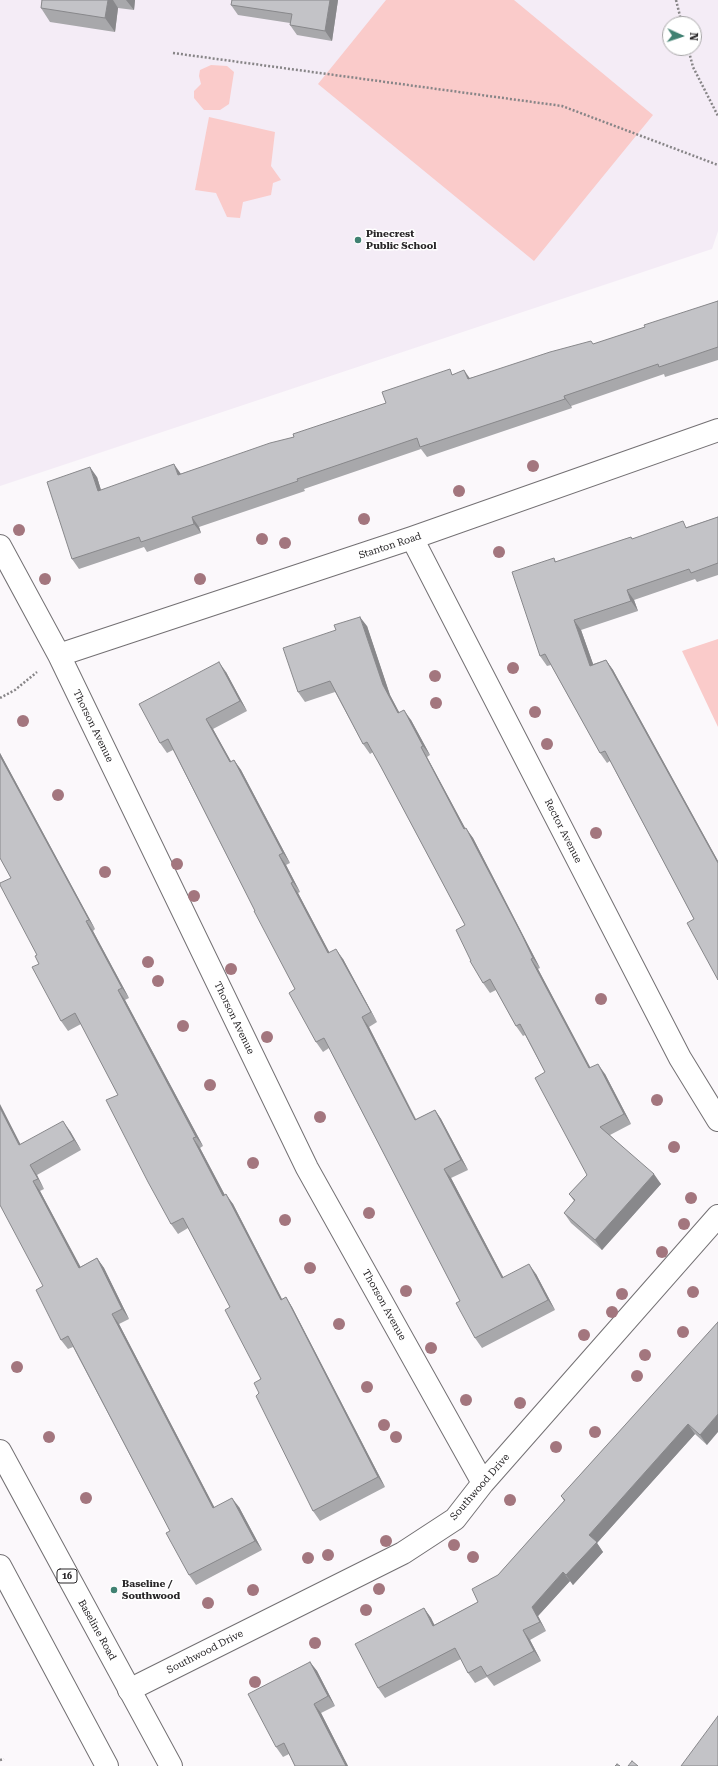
<!DOCTYPE html>
<style>
body{margin:0}
#map{position:relative;width:718px;height:1766px;overflow:hidden;background:#fbf8fb;font-family:"Roboto Serif",serif}
canvas{display:block}
.north{position:absolute;left:662px;top:16px;width:40px;height:40px;box-sizing:border-box;background:#fff;border:1px solid #a9a8a9;border-radius:50%;rotate:93deg;font-size:11px;font-weight:700;line-height:16px;text-align:center;color:#282628}
.north::after{content:'';display:block;margin:auto;width:14px;height:18px;background:#408172;clip-path:polygon(50% 0,100% 100%,50% 72%,0 100%)}
</style>
<div id="map">
<canvas width="718" height="1766"></canvas>
<div class="north">N</div>
</div>
<script>
const g = document.querySelector('canvas').getContext('2d');
g.lineJoin = 'round';
function fillPath(path, color) {
  g.fillStyle = color;
  g.fill(path, 'evenodd');
}
function poly(rows) {
  const path = new Path2D();
  for (const r of rows) {
    path.moveTo(r[0], r[1]);
    for (let i = 2; i < r.length; i += 2) path.lineTo(r[i], r[i + 1]);
  }
  return path;
}
function stroke(path, color, width, dash) {
  g.strokeStyle = color;
  g.lineWidth = width;
  g.lineCap = dash ? 'butt' : 'round';
  g.setLineDash(dash || []);
  g.stroke(path);
}
function drawText(font, color, halo, rows, align = 'center') {
  g.font = font + ' "Roboto Serif",serif';
  g.lineWidth = 3;
  g.setLineDash([]);
  g.textBaseline = 'middle';
  g.strokeStyle = halo;
  g.fillStyle = color;
  for (const [text, x, y, turn = 0] of rows) {
    g.save();
    g.translate(x, y);
    g.rotate((+turn || 0) * Math.PI / 180);
    g.textAlign = isNaN(turn) ? turn : align;
    if (halo) g.strokeText(text, 0, 0);
    g.fillText(text, 0, 0);
    g.restore();
  }
}
const built = poly([
 [0,0,718,0,718,231,712,249,0,486],
 [670,24,694,24,694,48,670,48]
]);
const green = poly([
 [386,0,514,0,653,115,534,261,318,84],
 [211,65,227,66,234,72,229,104,220,110,204,110,194,98,194,91,201,84,199,76,200,70],
 [209,117,275,132,271,166,281,180,273,183,271,195,243,202,240,218,227,217,216,193,195,190],
 [718,639,718,727,682,651]
]);
const path = poly([
 [676,0,682,24],
 [688,48,693,67,718,116],
 [173,53,562,106,718,165],
 [0,698,15,690,37,672],
 [0,1760,4,1759]
]);
const minor = poly([
 [412,538,680,1058,718,1120],
 [0,546,59,655,307,1168,483,1483],
 [59,655,412,538,718,430],
 [129,1690,403,1553,455,1519,483,1483,718,1216]
]);
const major = poly([
 [0,1451,171,1766],
 [0,1566,107,1766]
]);
const trees = [
 [533,466],
 [459,491],
 [364,519],
 [19,530],
 [262,539],
 [285,543],
 [499,552],
 [45,579],
 [200,579],
 [513,668],
 [435,676],
 [436,703],
 [535,712],
 [23,721],
 [547,744],
 [58,795],
 [596,833],
 [177,864],
 [105,872],
 [194,896],
 [148,962],
 [231,969],
 [158,981],
 [601,999],
 [183,1026],
 [267,1037],
 [210,1085],
 [657,1100],
 [320,1117],
 [674,1147],
 [253,1163],
 [691,1198],
 [369,1213],
 [285,1220],
 [684,1224],
 [662,1252],
 [310,1268],
 [406,1291],
 [693,1292],
 [622,1294],
 [612,1312],
 [339,1324],
 [683,1332],
 [584,1335],
 [431,1348],
 [645,1355],
 [17,1367],
 [637,1376],
 [367,1387],
 [466,1400],
 [520,1403],
 [384,1425],
 [595,1432],
 [49,1437],
 [396,1437],
 [556,1447],
 [86,1498],
 [510,1500],
 [386,1541],
 [454,1545],
 [328,1555],
 [473,1557],
 [308,1558],
 [379,1589],
 [253,1590],
 [208,1603],
 [366,1610],
 [315,1643],
 [255,1682]
];
const wall = poly([
 [42,0,135,0,134,10,118,8,115,32,50,22,41,8],
 [232,0,338,0,332,41,297,35,290,25,290,23,238,15,231,5],
 [718,301,718,360,665,377,664,374,571,406,572,408,427,457,421,449,304,489,305,491,199,527,201,533,147,552,144,547,79,569,72,559,97,477,101,490,180,474,294,437,386,403,454,374,470,378,594,344,645,327],
 [718,517,718,575,697,582,695,579,634,600,638,611,581,630,593,664,606,660,613,670,718,861,718,980,694,919,610,761,607,763,600,753,551,665,547,666,540,656,554,558,556,562,631,537,632,539,687,527],
 [367,626,390,695,399,713,411,720,430,755,427,757,465,828,473,838,528,945,540,968,538,969,590,1068,605,1074,631,1124,610,1135,661,1184,602,1250,571,1223,564,1213,574,1201,569,1194,587,1175,545,1072,525,1035,523,1036,516,1026,496,990,490,993,483,983,471,961,465,925,381,767,373,752,370,754,363,744,335,692,305,702,298,692],
 [226,672,247,711,213,729,231,762,234,760,241,770,290,863,286,865,300,892,298,893,329,952,343,959,377,1022,369,1027,416,1119,435,1110,441,1119,468,1170,451,1178,503,1277,536,1274,555,1310,482,1348,475,1338,460,1301,329,1048,323,1052,316,1042,295,989,173,750,167,753,160,743],
 [0,753,95,929,93,931,129,998,125,1000,203,1146,200,1148,225,1195,233,1204,282,1299,286,1297,292,1307,385,1487,320,1521,313,1511,259,1393,261,1379,230,1307,188,1228,178,1234,171,1224,118,1095,81,1024,68,1031,61,1021,39,964,37,955,11,878,0,858],
 [70,1131,81,1150,37,1175,44,1189,40,1191,80,1267,97,1258,104,1268,129,1319,119,1324,214,1507,239,1507,262,1550,196,1585,189,1575,170,1531,73,1347,68,1349,61,1340,43,1286,21,1144],
 [718,1322,707,1445,695,1434,597,1543,603,1552,573,1585,570,1581,538,1616,546,1631,530,1640,541,1661,494,1686,487,1677,475,1683,468,1673,461,1659,385,1698,378,1688,424,1608,431,1618,434,1625,478,1602,498,1575,564,1501,561,1496],
 [310,1662,317,1671,335,1706,321,1713,348,1766,295,1766,289,1754,283,1757,276,1747]
]);
const shadedWall = poly([
 [108,0,113,0,118,8,115,32,105,18],
 [126,0,135,0,134,10],
 [330,0,338,0,332,41,325,31],
 [464,370,471,380,468,379],
 [564,396,571,406,572,408,565,399],
 [174,464,181,474,178,475],
 [90,467,97,477,104,500,98,491],
 [192,517,199,527,201,533,194,524],
 [627,590,634,600,638,611,631,601],
 [360,617,367,626,390,695,405,723,398,713,383,685],
 [574,620,581,630,597,675,590,666],
 [606,660,613,670,718,861,718,863],
 [219,662,226,672,247,711,240,701],
 [404,710,411,720,430,755,423,746],
 [206,719,213,729,237,772,230,762],
 [421,747,427,757,471,839,464,829],
 [0,753,95,929,89,920,0,756],
 [234,760,241,770,290,863,283,853],
 [466,828,473,838,540,968,533,958],
 [279,855,286,865,300,892,293,882],
 [291,883,298,893,335,963,328,953],
 [86,921,93,931,129,998,122,988],
 [336,949,343,959,377,1022,371,1012],
 [531,959,538,969,596,1078,589,1068],
 [118,990,125,1000,203,1146,196,1137],
 [362,1017,369,1027,421,1130,415,1120],
 [598,1064,605,1074,631,1124,624,1114],
 [0,1104,26,1155,19,1145,0,1108],
 [435,1110,441,1119,468,1170,461,1160],
 [63,1121,70,1131,81,1150,74,1140],
 [193,1138,200,1148,230,1205,223,1196],
 [30,1165,37,1175,44,1189,38,1179],
 [444,1169,451,1178,509,1288,502,1278],
 [654,1174,661,1184,602,1250,595,1240],
 [33,1181,40,1191,86,1277,79,1268],
 [226,1194,233,1204,287,1309,281,1300],
 [97,1258,104,1268,129,1319,122,1309],
 [529,1264,536,1274,555,1310,548,1300],
 [286,1297,292,1307,385,1487,378,1477],
 [112,1314,119,1324,220,1518,213,1508],
 [718,1414,718,1432,707,1445,700,1435],
 [688,1424,695,1434,597,1543,603,1552,573,1585,566,1575,589,1535],
 [232,1498,239,1507,262,1550,255,1541],
 [563,1572,570,1581,538,1616,546,1631,540,1622,532,1607],
 [424,1608,431,1618,440,1636,433,1626],
 [523,1630,530,1640,541,1661,534,1651],
 [310,1662,317,1671,335,1706,328,1696],
 [314,1704,321,1713,348,1766,346,1766]
]);
const building = poly([
 [42,0,108,0,105,18,41,8,42,0],
 [232,0,330,0,325,31,290,25,292,14,231,5,232,0],
 [718,301,718,347,659,367,658,364,564,396,565,399,420,447,417,438,297,479,298,481,192,517,194,524,141,542,139,537,72,559,47,482,90,467,98,491,174,464,178,475,270,443,294,437,293,434,386,403,382,392,450,369,452,375,464,370,468,379,550,352,591,341,593,344,645,327,644,325,718,301],
 [718,517,718,563,691,573,689,569,627,590,631,601,574,620,590,666,606,660,718,863,718,980,687,923,694,919,605,751,600,753,545,654,540,656,512,572,554,558,555,562,631,537,632,539,683,521,686,528,718,517],
 [360,617,383,685,398,713,404,710,423,746,421,747,464,829,466,828,522,935,533,958,531,959,589,1068,598,1064,624,1114,600,1127,654,1174,595,1240,564,1213,575,1200,569,1194,587,1175,535,1078,545,1072,520,1024,516,1026,490,979,483,983,470,961,471,961,456,930,465,925,381,767,367,742,363,744,330,681,298,692,283,648,336,630,334,625,360,617],
 [219,662,240,701,206,719,230,762,234,760,283,853,279,855,293,882,291,883,328,953,336,949,371,1012,362,1017,415,1120,435,1110,461,1160,444,1169,502,1278,529,1264,548,1300,475,1338,456,1303,460,1301,324,1038,316,1042,289,993,295,989,254,911,255,911,168,739,160,743,139,704,219,662],
 [0,756,89,920,86,921,122,988,118,990,196,1137,193,1138,223,1196,226,1194,281,1300,286,1297,378,1477,313,1511,256,1396,259,1393,254,1383,261,1379,225,1310,230,1307,183,1218,171,1224,148,1182,106,1100,118,1095,75,1013,61,1021,32,967,39,964,35,956,37,955,0,885,0,883,11,878,0,858,0,756],
 [0,1108,19,1145,63,1121,74,1140,30,1165,38,1179,33,1181,79,1268,97,1258,122,1309,112,1314,213,1508,232,1498,255,1541,189,1575,166,1533,170,1531,68,1336,61,1340,36,1290,43,1286,0,1205,0,1108],
 [718,1322,718,1414,700,1435,688,1424,589,1535,597,1542,566,1575,563,1572,532,1607,540,1622,523,1630,534,1651,487,1676,481,1666,468,1673,455,1648,378,1688,355,1644,424,1608,433,1626,478,1602,472,1589,498,1575,565,1500,561,1496,718,1322],
 [310,1662,328,1696,314,1704,346,1766,295,1766,284,1743,276,1747,248,1694,310,1662],
 [718,1716,718,1766,681,1766,718,1716],
 [632,1761,638,1766,628,1766,632,1761],
 [617,1764,620,1766,615,1766,617,1764]
]);
const markers = [
 [358,240,4,"#408172"],
 [114,1590,4,"#408172"]
];
const shields = [
 [67,1576,20]
];
const shieldNames = [
 ["16",67,1576]
];
const poiNames = [
 ["Pinecrest",366,234],
 ["Public School",366,246],
 ["Baseline /",122,1584],
 ["Southwood",122,1596]
];
const streetNames = [
 ["Stanton Road",390,546,-18],
 ["Thorson Avenue",93,726,64],
 ["Rector Avenue",563,831,63],
 ["Thorson Avenue",234,1018,64],
 ["Thorson Avenue",384,1305,61],
 ["Southwood Drive",480,1487,-49],
 ["Baseline Road",97,1630,61],
 ["Southwood Drive",205,1652,-27]
];
fillPath(built, '#f4ecf6');
fillPath(green, '#facbca');
stroke(minor, '#737073', 24);
stroke(major, '#737073', 24);
stroke(path, '#878587', 2.5, [2, 2]);
stroke(minor, '#fff', 22);
stroke(major, '#fff', 22);
g.fillStyle = '#a3767e';
for (const [x, y] of trees) {
  g.beginPath();
  g.arc(x, y, 6, 0, 2 * Math.PI);
  g.fill();
}
fillPath(wall, '#a8a8ab');
fillPath(shadedWall, '#88888b');
fillPath(building, '#c3c3c7');
stroke(building, '#88888b', 1);
for (const [x, y, r, color] of markers) {
  const dot = new Path2D();
  dot.arc(x, y, r, 0, 2 * Math.PI);
  g.fillStyle = color;
  g.fill(dot);
  stroke(dot, '#fff', 1.5);
}
for (const [x, y, w] of shields) {
  const box = new Path2D();
  box.roundRect(x - w / 2, y - 7, w, 14, 3);
  g.fillStyle = '#fff';
  g.fill(box);
  stroke(box, '#282628', 1);
}
drawText('bold 9px', '#282628', null, shieldNames);
drawText('bold 10px', '#282628', '#fff', poiNames, 'left');
drawText('10px', '#282628', '#fff', streetNames);
</script>
